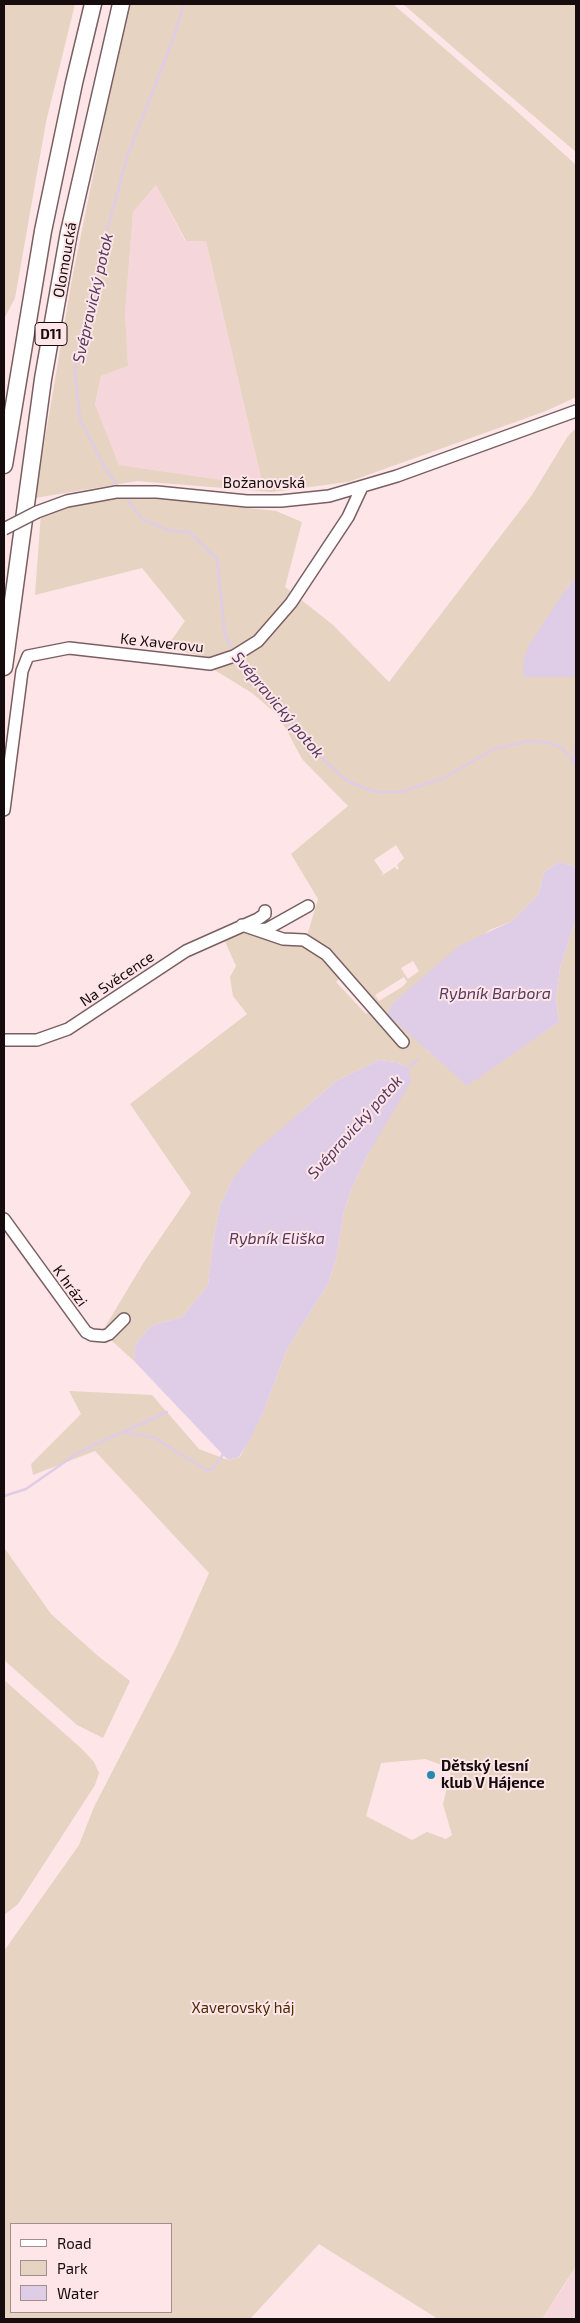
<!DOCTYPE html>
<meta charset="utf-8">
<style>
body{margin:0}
#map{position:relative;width:580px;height:2323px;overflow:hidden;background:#fee5e7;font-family:"Exo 2",sans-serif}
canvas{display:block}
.frame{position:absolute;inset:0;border:5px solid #160c0d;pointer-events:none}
.legend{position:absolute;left:10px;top:2223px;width:162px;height:90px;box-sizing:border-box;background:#fee5e7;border:1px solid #a18e90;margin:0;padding:6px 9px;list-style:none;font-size:15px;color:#160c0d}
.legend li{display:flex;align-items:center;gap:10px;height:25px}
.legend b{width:25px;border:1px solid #a18e90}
</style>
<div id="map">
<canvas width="580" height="2323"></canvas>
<div class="frame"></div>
<ul class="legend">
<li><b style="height:6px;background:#fff"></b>Road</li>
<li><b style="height:14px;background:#e6d3c1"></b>Park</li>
<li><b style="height:14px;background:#dfcce7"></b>Water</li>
</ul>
</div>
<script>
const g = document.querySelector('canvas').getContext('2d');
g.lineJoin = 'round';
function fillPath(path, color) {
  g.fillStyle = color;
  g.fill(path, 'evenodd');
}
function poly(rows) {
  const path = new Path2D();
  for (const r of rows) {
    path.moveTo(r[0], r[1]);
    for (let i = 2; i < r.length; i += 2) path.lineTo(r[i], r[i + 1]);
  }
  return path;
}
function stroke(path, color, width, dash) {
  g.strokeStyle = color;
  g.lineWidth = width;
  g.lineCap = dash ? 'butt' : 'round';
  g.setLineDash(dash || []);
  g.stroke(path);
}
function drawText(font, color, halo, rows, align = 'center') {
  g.font = font + ' "Exo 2",sans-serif';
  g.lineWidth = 4;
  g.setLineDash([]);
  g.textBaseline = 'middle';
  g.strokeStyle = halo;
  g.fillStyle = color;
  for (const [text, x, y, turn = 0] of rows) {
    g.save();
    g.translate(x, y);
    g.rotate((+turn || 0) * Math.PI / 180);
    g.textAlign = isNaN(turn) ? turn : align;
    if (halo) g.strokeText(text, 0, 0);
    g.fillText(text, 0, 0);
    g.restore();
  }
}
const built = poly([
 [156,185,185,241,206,241,263,486,119,465,95,406,101,376,128,366,125,313,133,212],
 [576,2266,576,2319,542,2319,564,2286]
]);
const green = poly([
 [4,4,75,4,46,122,15,298,4,319],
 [130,4,393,4,512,107,576,165,576,397,546,411,348,482,272,492,137,481,35,498,72,279,119,48],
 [156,185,186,241,206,241,263,486,119,465,95,405,101,376,128,366,125,313,133,212],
 [403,4,576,4,576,152,462,55],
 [576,428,576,577,566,589,523,677,576,677,576,867,559,862,544,872,538,895,512,921,490,930,394,1002,427,1050,467,1085,559,1022,556,999,560,968,576,919,576,2266,542,2319,438,2319,319,2244,250,2319,4,2319,4,1951,79,1845,94,1807,176,1648,209,1573,95,1451,33,1475,31,1464,81,1414,69,1391,152,1395,199,1449,228,1460,240,1457,263,1413,287,1349,328,1284,336,1259,344,1212,351,1190,409,1068,396,1062,379,1060,336,1081,307,1106,232,1180,220,1206,213,1242,208,1285,182,1317,151,1326,135,1345,134,1361,102,1332,144,1262,191,1193,130,1104,247,1014,233,996,230,977,236,966,223,937,243,931,304,946,318,899,291,854,348,806,302,759,279,716,252,693,203,663,202,656,166,648,185,621,142,568,35,595,41,513,99,499,157,498,276,511,302,522,285,587,333,625,389,682,532,495,568,436],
 [396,845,404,858,397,865,399,868,397,870,395,867,381,876,383,873,374,860],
 [413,961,419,971,408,979,401,968],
 [343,975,373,1009,366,1014,336,982],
 [404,977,407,982,402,987,379,1001,375,995],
 [425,1759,448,1767,451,1770,443,1804,452,1835,446,1839,427,1832,412,1840,366,1816,381,1763],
 [11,2224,171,2224,171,2312,11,2312],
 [5,1549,51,1614,98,1656,130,1681,103,1738,77,1725,4,1660],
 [4,1680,82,1749,94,1762,99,1773,95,1785,18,1904,4,1915]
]);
const water = poly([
 [576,577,576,677,523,677,524,659,529,645,566,589],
 [559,862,576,867,576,919,560,968,556,999,559,1022,467,1086,387,1014,394,1002,459,946,512,921,538,895,544,872],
 [379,1060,396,1062,409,1068,411,1082,368,1154,351,1190,344,1212,336,1259,328,1284,287,1349,263,1413,249,1441,239,1457,228,1460,134,1361,135,1345,151,1326,182,1317,208,1285,213,1242,220,1206,232,1180,253,1153,336,1081]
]);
const stream = poly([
 [119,488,105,468,80,419,75,373,81,335,107,230,128,154,174,37,184,4],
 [125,496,142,519,170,531,189,532,217,559,225,636,235,653],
 [239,657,326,762,349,782,376,792,401,792,444,778,494,749,528,741,549,743,562,748,576,765],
 [574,761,576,745],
 [408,1068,418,1059],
 [125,1432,155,1438,206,1470,213,1469,224,1453],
 [4,1496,26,1489,79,1452,167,1412]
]);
const minor = poly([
 [37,512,67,501,116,492,157,492,247,501,281,501,329,496,397,476,576,411],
 [4,810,22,671,28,656,69,648,210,664,234,656,258,641,291,603,348,517,362,487],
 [242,925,283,939,304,940,326,954,403,1042],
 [258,930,267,929,308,906],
 [4,1040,37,1040,68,1029,186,951,258,919,265,914,265,911],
 [4,1219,86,1332,92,1335,104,1336,109,1334,124,1319]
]);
const highway = poly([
 [4,465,43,231,74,83,93,4],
 [4,667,43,379,69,232,121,4]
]);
const minorBridge = poly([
 [4,529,37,512]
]);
const markers = [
 [431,1775,5,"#2887b3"]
];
const shields = [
 [51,334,32]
];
const shieldNames = [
 ["D11",51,334]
];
const streetNames = [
 ["Olomoucká",65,260,-80],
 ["Božanovská",264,483],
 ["Ke Xaverovu",162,643,6],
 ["Na Svěcence",117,979,-34],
 ["K hrázi",70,1286,54]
];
const poiNames = [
 ["Dětský lesní",441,1766],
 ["klub V Hájence",441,1783]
];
const parkNames = [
 ["Xaverovský háj",243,2008]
];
const waterNames = [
 ["Svépravický potok",93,298,-77],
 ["Svépravický potok",278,705,50],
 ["Rybník Barbora",495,994],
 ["Svépravický potok",355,1127,-48],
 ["Rybník Eliška",277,1239]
];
fillPath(built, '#f5d6da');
fillPath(green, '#e6d3c1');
fillPath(water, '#dfcce7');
stroke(stream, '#dfcce7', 2.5);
stroke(minor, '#795f62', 14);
stroke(highway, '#795f62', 19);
stroke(minor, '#fff', 11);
stroke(highway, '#fff', 16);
stroke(minorBridge, '#795f62', 14, []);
stroke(minorBridge, '#fff', 11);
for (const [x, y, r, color] of markers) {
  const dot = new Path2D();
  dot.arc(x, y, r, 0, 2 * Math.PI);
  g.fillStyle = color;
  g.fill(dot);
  stroke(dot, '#fee5e7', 2);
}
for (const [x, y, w] of shields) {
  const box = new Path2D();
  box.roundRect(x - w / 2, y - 11.5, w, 23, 4);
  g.fillStyle = '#fee5e7';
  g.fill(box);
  stroke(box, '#160c0d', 1);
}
drawText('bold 14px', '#160c0d', null, shieldNames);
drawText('15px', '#160c0d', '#fee5e7', streetNames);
drawText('bold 15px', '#160c0d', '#fee5e7', poiNames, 'left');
drawText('15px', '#4c2a00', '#fee5e7', parkNames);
drawText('italic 16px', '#553960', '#fee5e7', waterNames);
</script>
